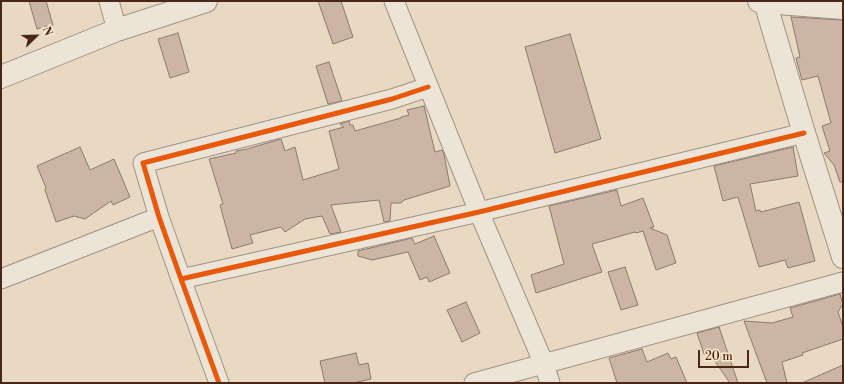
<!DOCTYPE html>
<style>
body{margin:0}
#map{position:relative;width:844px;height:384px;overflow:hidden;background:#ead9c2;font-family:"Libre Bodoni",serif}
canvas{display:block}
.frame{position:absolute;inset:0;border:2px solid #492617;pointer-events:none}
.north{position:absolute;left:16px;top:16px;width:40px;height:40px;-webkit-text-stroke:3px #fce8cd;paint-order:stroke;rotate:67deg;font-size:11px;font-weight:700;line-height:16px;text-align:center;color:#492617}
.north::after{content:'';display:block;margin:auto;width:14px;height:18px;background:#492617;clip-path:polygon(50% 0,100% 100%,50% 72%,0 100%)}
.scale{position:absolute;left:698px;top:350px;width:51px;height:18px;box-sizing:border-box;border:2px solid #492617;border-top:0;padding-left:5px;font-size:12px;line-height:14px;white-space:nowrap;color:#492617;-webkit-text-stroke:3px #fce8cd;paint-order:stroke}
</style>
<div id="map">
<canvas width="844" height="384"></canvas>
<div class="frame"></div>
<div class="north">N</div>
<div class="scale">20 m</div>
</div>
<script>
const g = document.querySelector('canvas').getContext('2d');
g.lineJoin = 'round';
function fillPath(path, color) {
  g.fillStyle = color;
  g.fill(path, 'evenodd');
}
function poly(rows) {
  const path = new Path2D();
  for (const r of rows) {
    path.moveTo(r[0], r[1]);
    for (let i = 2; i < r.length; i += 2) path.lineTo(r[i], r[i + 1]);
  }
  return path;
}
function stroke(path, color, width, dash) {
  g.strokeStyle = color;
  g.lineWidth = width;
  g.lineCap = dash ? 'butt' : 'round';
  g.setLineDash(dash || []);
  g.stroke(path);
}
const building = poly([
 [29,1,46,1,53,25,37,29,29,1],
 [318,1,341,1,353,37,333,44,318,1],
 [791,17,843,20,843,182,840,182,834,165,824,153,830,151,822,126,831,123,818,76,802,80,796,58,800,57,791,17],
 [178,33,189,72,170,78,158,39,178,33],
 [570,34,601,139,555,153,525,47,570,34],
 [329,62,342,101,328,104,316,66,329,62],
 [424,106,435,152,442,150,444,154,450,186,404,200,401,203,391,203,390,221,384,222,379,200,331,205,341,232,330,234,322,216,305,219,285,232,281,227,250,235,253,243,232,249,220,205,223,204,209,159,236,153,236,151,247,149,281,139,285,151,295,147,303,180,339,169,329,131,344,127,340,124,349,121,350,125,353,125,355,131,401,118,401,117,409,115,407,110,424,106],
 [80,147,90,170,114,159,130,197,113,205,111,201,85,219,74,216,56,222,45,190,46,188,37,166,80,147],
 [793,147,798,176,750,184,756,211,760,210,761,212,799,202,815,261,788,268,785,260,759,267,738,197,723,201,714,166,793,147],
 [617,190,621,206,643,198,654,227,650,228,667,235,676,263,656,270,643,231,636,233,635,232,592,244,602,272,536,293,531,275,564,264,549,206,617,190],
 [434,236,450,273,429,282,427,277,420,280,408,252,372,260,358,256,358,251,412,238,415,244,434,236],
 [625,267,638,305,621,310,608,272,625,267],
 [840,294,843,304,838,312,843,327,843,339,802,353,803,355,782,362,787,383,767,383,744,321,772,323,793,317,790,308,840,294],
 [466,302,480,333,462,342,447,310,466,302],
 [719,327,738,383,730,383,712,357,704,354,697,333,719,327],
 [642,349,647,362,668,353,671,359,676,357,687,383,617,383,609,358,642,349],
 [356,353,359,365,368,363,371,379,353,383,325,383,320,361,356,353],
 [843,365,843,383,802,383,843,365]
]);
const minor = poly([
 [109,1,117,30],
 [394,1,479,212,544,364,550,383],
 [1,279,159,217],
 [181,279,159,217,143,163,392,99,428,87],
 [219,383,181,279,479,212,804,133],
 [474,383,843,282]
]);
const tertiary = poly([
 [759,1,765,2,804,133,843,257],
 [765,2,843,8],
 [1,77,117,30,206,1]
]);
const cycleway = poly([
 [181,279,159,217,143,163,392,99,428,87],
 [219,383,181,279,479,212,804,133]
]);
fillPath(building, '#ccb5a5');
stroke(building, '#897a6d', 1);
stroke(minor, '#a09283', 21);
stroke(tertiary, '#a09283', 24);
stroke(minor, '#ede4d8', 19);
stroke(tertiary, '#ede4d8', 22);
stroke(cycleway, '#e8590c', 5);
</script>
